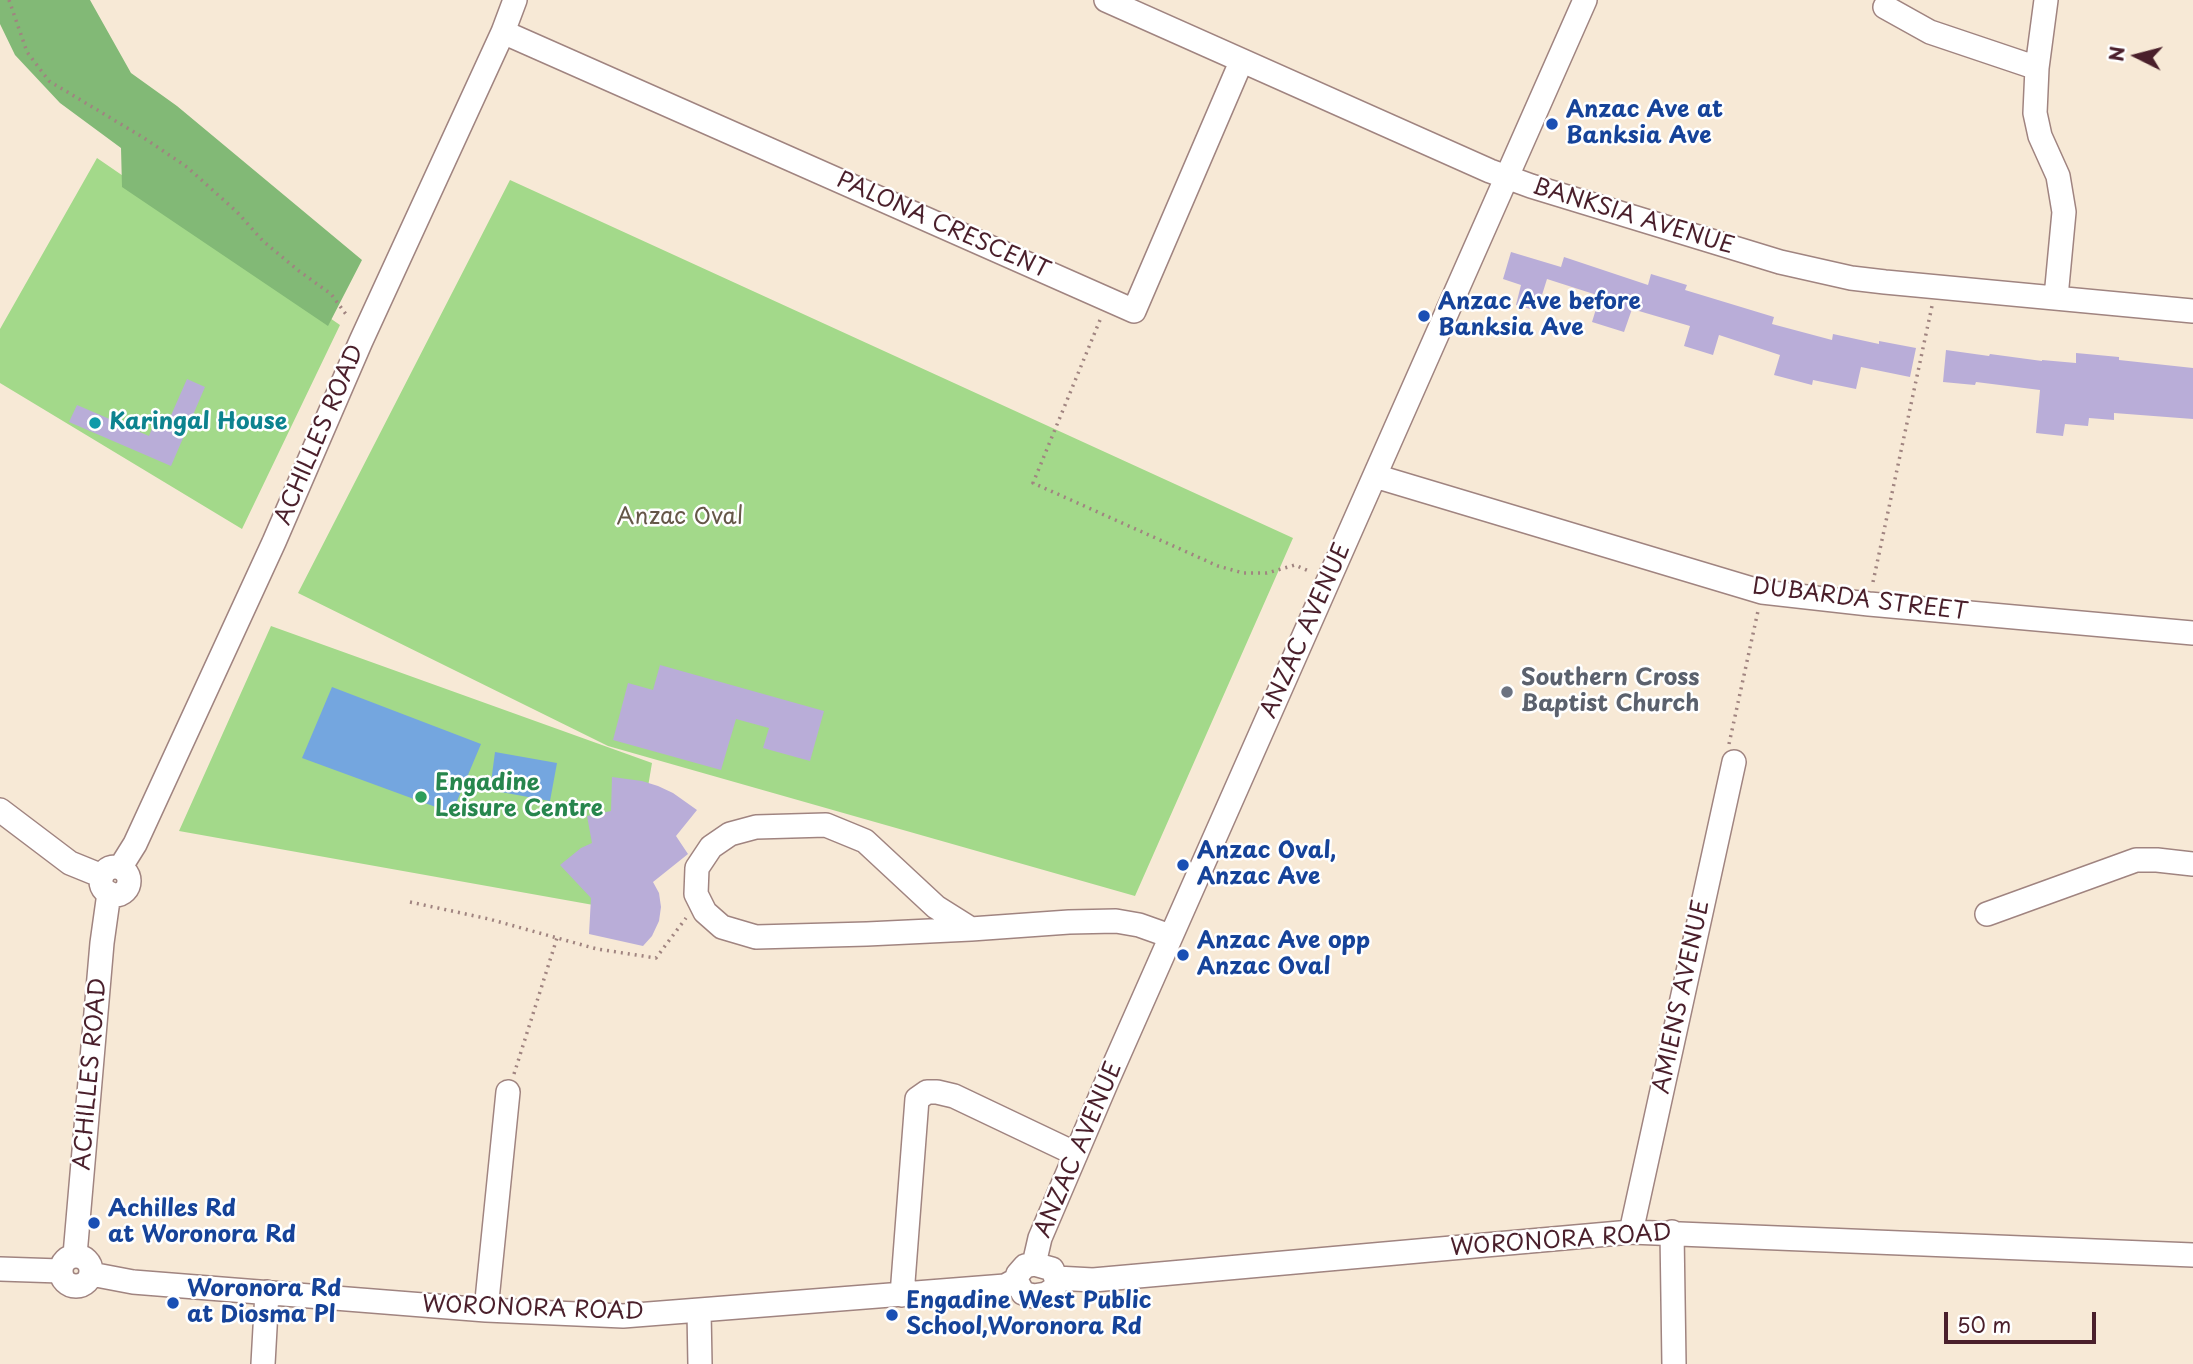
<!DOCTYPE html>
<style>
body{margin:0}
#map{position:relative;width:2193px;height:1364px;overflow:hidden;background:#f7e9d6;font-family:"Playpen Sans",sans-serif}
canvas{display:block}
.north{position:absolute;left:2102px;top:21px;width:70px;height:70px;-webkit-text-stroke:5px #fff;paint-order:stroke;rotate:276deg;font-size:19px;font-weight:700;line-height:28px;text-align:center;color:#4a1f2b}
.north::after{content:'';display:block;margin:auto;width:24px;height:32px;background:#4a1f2b;clip-path:polygon(50% 0,100% 100%,50% 72%,0 100%)}
.scale{position:absolute;left:1944px;top:1312px;width:152px;height:32px;box-sizing:border-box;border:4px solid #4a1f2b;border-top:0;padding-left:9px;font-size:21px;line-height:24px;white-space:nowrap;color:#4a1f2b;-webkit-text-stroke:5px #fff;paint-order:stroke}
</style>
<div id="map">
<canvas width="2193" height="1364"></canvas>
<div class="north">N</div>
<div class="scale">50 m</div>
</div>
<script>
const g = document.querySelector('canvas').getContext('2d');
g.lineJoin = 'round';
function fillPath(path, color) {
  g.fillStyle = color;
  g.fill(path, 'evenodd');
}
function poly(rows) {
  const path = new Path2D();
  for (const r of rows) {
    if (r.length === 3) {
      path.moveTo(r[0] + r[2], r[1]);
      path.arc(r[0], r[1], r[2], 0, 2 * Math.PI);
      continue;
    }
    path.moveTo(r[0], r[1]);
    for (let i = 2; i < r.length; i += 2) path.lineTo(r[i], r[i + 1]);
  }
  return path;
}
function stroke(path, color, width, dash) {
  g.strokeStyle = color;
  g.lineWidth = width;
  g.lineCap = dash ? 'butt' : 'round';
  g.setLineDash(dash || []);
  g.stroke(path);
}
function drawText(font, color, halo, rows, align = 'center') {
  g.font = font + ' "Playpen Sans",sans-serif';
  g.lineWidth = 5;
  g.setLineDash([]);
  g.textBaseline = 'middle';
  g.strokeStyle = halo;
  g.fillStyle = color;
  for (const [text, x, y, turn = 0] of rows) {
    g.save();
    g.translate(x, y);
    g.rotate((+turn || 0) * Math.PI / 180);
    g.textAlign = isNaN(turn) ? turn : align;
    if (halo) g.strokeText(text, 0, 0);
    g.fillText(text, 0, 0);
    g.restore();
  }
}
const green = poly([
 [97,158,340,325,242,529,0,383,0,329],
 [510,180,1293,538,1135,896,608,746,298,593],
 [271,626,652,763,627,911,179,831]
]);
const forest = poly([
 [0,0,90,0,131,73,177,106,362,260,328,326,122,187,121,148,60,103,15,55,0,24]
]);
const water = poly([
 [332,687,481,744,452,813,302,758],
 [495,752,557,763,550,801,490,790]
]);
const building = poly([
 [1511,252,1561,267,1564,257,1648,285,1651,274,1687,285,1685,290,1774,317,1772,324,1832,340,1833,334,1879,344,1879,341,1916,348,1910,377,1861,367,1856,389,1813,380,1812,385,1774,375,1780,355,1719,335,1713,355,1684,346,1690,326,1632,309,1624,332,1592,322,1600,296,1547,279,1537,311,1516,305,1521,285,1503,279],
 [1946,350,1989,356,1990,354,2042,361,2042,360,2076,363,2076,353,2119,357,2119,360,2193,368,2193,419,2114,413,2114,420,2089,418,2088,426,2065,424,2063,436,2036,433,2040,390,1976,382,1975,385,1943,382],
 [187,379,205,387,171,466,69,422,77,405,149,436,154,424,165,429],
 [660,665,824,711,810,761,763,748,769,728,736,719,721,770,613,740,628,683,653,690],
 [612,777,642,781,658,786,673,793,697,810,676,836,688,854,653,882,659,893,661,907,659,921,652,936,643,946,589,934,591,898,560,865,581,848,592,843,587,816,611,811]
]);
const path = poly([
 [9,0,27,52,49,81,144,138,187,167,237,212,263,241,299,271,331,294,348,317],
 [1100,320,1033,483,1218,566,1243,573,1267,573,1295,565,1311,572],
 [1873,582,1932,306],
 [1729,744,1758,611],
 [410,902,489,919,597,949,656,958,686,918],
 [514,1074,557,938]
]);
const minor = poly([
 [1106,0,1490,171,1531,186,1780,262,1851,278,1885,282,2193,311],
 [2046,0,2037,68,2035,113,2040,136,2058,176,2064,212,2056,297],
 [1885,7,1930,32,2037,68],
 [503,32,1134,311,1241,62],
 [1375,476,1762,592,1869,604,2193,633],
 [0,810,70,863,102,876],
 [115,881,14],
 [120,868,135,844,274,542,361,341,503,32,515,0],
 [1987,914,2136,860,2157,860,2193,864],
 [971,929,936,907,865,841,826,825,756,827,730,834,711,847,697,868,696,894,705,912,722,927,756,937,867,934,971,929,1069,922,1116,921,1139,925,1170,936],
 [1631,1232,1734,762],
 [1672,1232,1674,1364],
 [75,1255,102,943,109,893],
 [76,1271,15],
 [1034,1264,1040,1238,1108,1079,1585,0],
 [1034,1264,1052,1269,1056,1278,1056,1284,1054,1289,1046,1294,1033,1296,1023,1293,1016,1280,1018,1274,1025,1266,1034,1264],
 [0,1269,60,1271],
 [91,1274,133,1282,486,1310,623,1316,1005,1286,1016,1280],
 [1056,1278,1093,1280,1631,1232,2193,1255],
 [902,1295,917,1099,927,1092,937,1092,954,1096,1076,1154],
 [486,1310,508,1092],
 [699,1311,700,1364],
 [263,1364,267,1292]
]);
const markers = [
 [1552,124,7,"#1a4fb4"],
 [1424,316,7,"#1a4fb4"],
 [95,423,7,"#0f9aa8"],
 [1507,692,7,"#6b7280"],
 [421,797,7,"#2e9e5b"],
 [1183,865,7,"#1a4fb4"],
 [1183,955,7,"#1a4fb4"],
 [94,1223,7,"#1a4fb4"],
 [173,1303,7,"#1a4fb4"],
 [892,1315,7,"#1a4fb4"]
];
const transitNames = [
 ["Anzac Ave at",1566,111],
 ["Banksia Ave",1566,137],
 ["Anzac Ave before",1438,303],
 ["Banksia Ave",1438,329],
 ["Anzac Oval,",1197,852],
 ["Anzac Ave",1197,878],
 ["Anzac Ave opp",1197,942],
 ["Anzac Oval",1197,968],
 ["Achilles Rd",108,1210],
 ["at Woronora Rd",108,1236],
 ["Woronora Rd",187,1290],
 ["at Diosma Pl",187,1316],
 ["Engadine West Public",906,1302],
 ["School,Woronora Rd",906,1328]
];
const streetNames = [
 ["BANKSIA AVENUE",1633,217,17],
 ["PALONA CRESCENT",943,226,24],
 ["ACHILLES ROAD",320,435,-67],
 ["DUBARDA STREET",1860,600,7],
 ["ANZAC AVENUE",1306,631,-66],
 ["AMIENS AVENUE",1682,997,-78],
 ["ACHILLES ROAD",91,1074,-85],
 ["ANZAC AVENUE",1079,1150,-67],
 ["WORONORA ROAD",1561,1241,-4],
 ["WORONORA ROAD",533,1309,2]
];
const cultureNames = [
 ["Karingal House",109,423]
];
const parkNames = [
 ["Anzac Oval",680,518]
];
const worshipNames = [
 ["Southern Cross",1521,679],
 ["Baptist Church",1521,705]
];
const leisureNames = [
 ["Engadine",435,784],
 ["Leisure Centre",435,810]
];
fillPath(green, '#a3d98a');
fillPath(forest, '#82b976');
fillPath(water, '#74a6df');
fillPath(building, '#b9add8');
stroke(minor, '#a08480', 26);
stroke(path, '#a08480', 3.5, [2, 5]);
stroke(minor, '#fff', 23);
for (const [x, y, r, color] of markers) {
  const dot = new Path2D();
  dot.arc(x, y, r, 0, 2 * Math.PI);
  g.fillStyle = color;
  g.fill(dot);
  stroke(dot, '#fff', 2.5);
}
drawText('bold 23px', '#164399', '#fff', transitNames, 'left');
drawText('23px', '#4a1f2b', '#fff', streetNames);
drawText('bold 23px', '#0d838f', '#fff', cultureNames, 'left');
drawText('23px', '#655748', '#fff', parkNames);
drawText('bold 23px', '#5b616d', '#fff', worshipNames, 'left');
drawText('bold 23px', '#27864d', '#fff', leisureNames, 'left');
</script>
